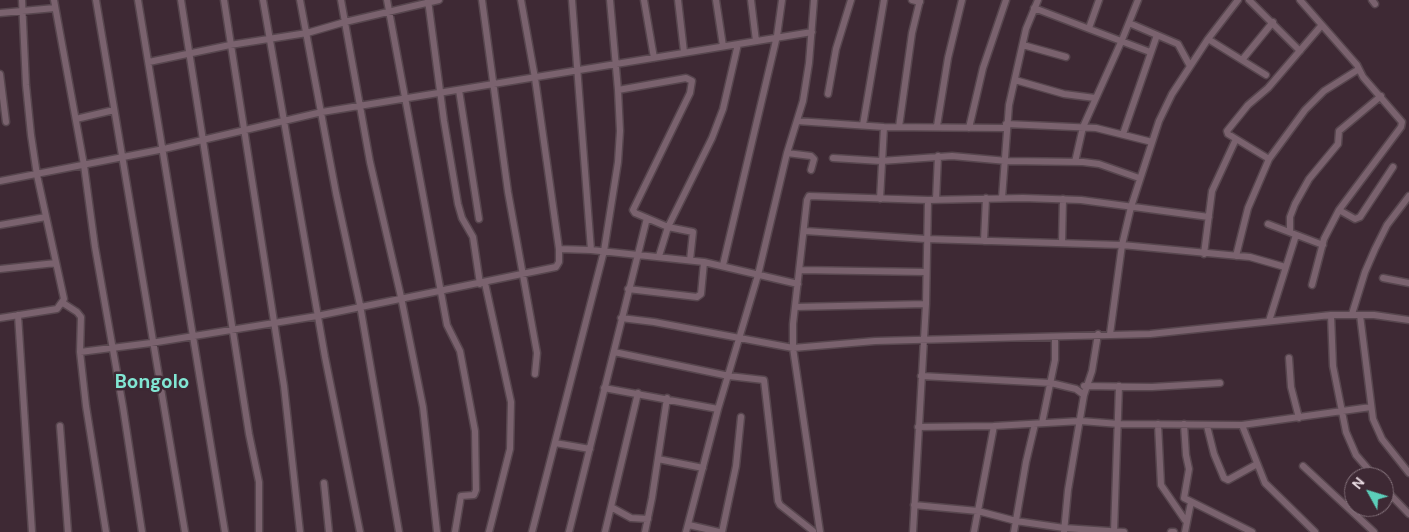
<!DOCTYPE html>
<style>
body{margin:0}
#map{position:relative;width:1409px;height:532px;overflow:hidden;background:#3e2934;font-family:"DM Sans",sans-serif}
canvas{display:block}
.north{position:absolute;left:1344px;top:467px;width:50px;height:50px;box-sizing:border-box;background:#3e2934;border:1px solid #827079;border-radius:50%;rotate:309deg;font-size:14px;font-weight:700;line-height:20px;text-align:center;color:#e8dae1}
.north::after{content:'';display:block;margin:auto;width:18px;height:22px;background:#5cceba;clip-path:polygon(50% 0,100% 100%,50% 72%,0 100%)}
</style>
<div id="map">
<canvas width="1409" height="532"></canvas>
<div class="north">N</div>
</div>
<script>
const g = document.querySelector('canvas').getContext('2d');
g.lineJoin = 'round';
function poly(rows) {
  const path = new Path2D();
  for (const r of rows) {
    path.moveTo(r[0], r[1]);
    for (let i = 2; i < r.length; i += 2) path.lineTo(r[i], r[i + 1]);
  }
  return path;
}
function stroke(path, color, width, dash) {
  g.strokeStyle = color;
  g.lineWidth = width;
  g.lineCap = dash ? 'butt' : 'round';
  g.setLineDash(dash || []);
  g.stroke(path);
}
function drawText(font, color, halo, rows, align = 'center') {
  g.font = font + ' "DM Sans",sans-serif';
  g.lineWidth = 5;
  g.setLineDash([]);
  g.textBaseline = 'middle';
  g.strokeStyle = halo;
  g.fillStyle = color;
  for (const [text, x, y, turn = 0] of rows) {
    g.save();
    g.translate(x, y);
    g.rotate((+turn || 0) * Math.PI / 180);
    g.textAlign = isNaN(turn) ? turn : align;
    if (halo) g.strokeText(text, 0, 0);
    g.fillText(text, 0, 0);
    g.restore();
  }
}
const street = poly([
 [54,0,84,165,95,247,123,407,142,532],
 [96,0,185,532],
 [138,0,225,532],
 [181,0,249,434,259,482,259,532],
 [224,0,284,386,300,532],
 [263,0,325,357,360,532],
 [300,0,336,193,360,305,399,532],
 [341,0,370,162,401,297,423,407,437,532],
 [387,0,447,325,460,351,475,431,476,490,474,495,461,496,455,532],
 [428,0,444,121,458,204,462,218,473,237,480,284],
 [482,0,508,192,537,353,535,374],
 [572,0,591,250],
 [644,0,654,58],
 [678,0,684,52],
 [716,0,723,46],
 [751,0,756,41],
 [912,0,920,2],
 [1249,0,1300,51],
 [1300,0,1357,65,1363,77,1402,122,1401,127,1339,210,1324,239,1312,285],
 [1372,0,1375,4],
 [1034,8,1150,52],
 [0,13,55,8],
 [1129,23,1178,44,1190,66],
 [1089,28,1099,0],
 [1208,39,1266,75],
 [1023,45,1066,57],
 [1242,60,1273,22],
 [149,62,230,45,307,33,345,22,439,0],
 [0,74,6,122],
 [1015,80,1064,94,1095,98],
 [459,90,479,219],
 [618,90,686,78,692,81,690,93,633,210,635,213,668,227,693,232,690,260],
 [828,94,836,49,851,0],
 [76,119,114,110],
 [797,121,884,127,1006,128],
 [1006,124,1096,128,1152,142],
 [863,125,884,0],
 [937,126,948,58,962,0],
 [899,127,912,33,920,0],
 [969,128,983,68,1006,0],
 [1123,134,1157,35],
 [787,153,811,156,814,159,811,170],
 [833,158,881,161,952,156,1007,161,1083,162,1099,164,1139,178],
 [1269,159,1228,134,1227,131,1248,105,1268,88,1321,26],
 [1075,162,1083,127,1122,40,1138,0],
 [0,181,164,149,322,112,812,32],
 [1002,198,1009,105,1026,29,1038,0],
 [880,199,884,127],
 [936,200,938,156],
 [1339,210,1355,219,1360,217,1393,167],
 [1268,224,1323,245],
 [0,225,46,217],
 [805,231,926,239,1122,245,1250,257,1285,267],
 [1290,232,1290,217,1295,204,1309,179,1338,144,1339,131,1381,96],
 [984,241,986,198],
 [1062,243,1063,199],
 [559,249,591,250,704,262,798,284],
 [1204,254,1212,191,1236,139],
 [659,256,668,227,712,138,723,109,738,44],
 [1236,256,1248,208,1269,159,1305,110,1324,91,1359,69],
 [723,265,777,36,782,0],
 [0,269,56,263],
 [800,270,925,272],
 [1383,278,1409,283],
 [485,283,511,402,510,449,489,532],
 [628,289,697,297,701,294,704,262],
 [63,303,77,312,81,317,80,352,86,406,106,532],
 [795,307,926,304,928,200],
 [1352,314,1365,272,1375,249,1387,225,1409,196],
 [18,315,32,532],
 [1331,315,1333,366,1346,432,1356,455,1375,477],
 [1360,315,1373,419,1382,439,1409,473],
 [0,318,57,309,64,299,37,175,31,135,26,85,22,0],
 [621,318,654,322,793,348,875,341,1150,334,1331,315,1374,315,1409,320],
 [1269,321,1296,235],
 [1110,334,1122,245,1131,207,1159,121,1172,94,1208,39,1238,0],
 [80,352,151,343,317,316,556,267,559,262,559,249,535,78,521,0],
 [614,352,729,376,764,380,778,501,780,505,813,531],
 [1289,358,1291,387,1299,418],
 [921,376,1051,383,1076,389,1084,395],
 [1084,386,1152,387,1220,383],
 [604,388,718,409],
 [1042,423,1055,360,1055,337],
 [1158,424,1161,485,1185,520],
 [1184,424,1186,455,1189,469,1184,498,1252,532],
 [1242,425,1265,483,1315,532],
 [60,426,68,532],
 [1207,426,1214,454,1224,478,1228,480,1257,464],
 [918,427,994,426,1081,421,1119,424,1242,425,1371,407],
 [555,443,590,449],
 [658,459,703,468],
 [1303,466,1374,532],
 [324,483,329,532],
 [1384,488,1409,514],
 [914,505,978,511,1016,521,1064,528,1124,532],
 [611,507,631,518,648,519],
 [689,525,719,532],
 [532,532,604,251,618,162,620,131,618,90,610,0],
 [569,532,647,218],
 [605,532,638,393],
 [645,532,652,498,667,398],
 [686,532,718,409,758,275,787,153,803,101,809,63,814,0],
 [722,532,736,466,741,417],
 [820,532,793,348,793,324,807,200,809,196,928,200,1023,198,1081,200,1209,217],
 [913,532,926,304],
 [974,532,994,426],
 [1014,532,1026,462,1035,424],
 [1064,532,1068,490,1084,395,1092,371,1098,334],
 [1114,532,1119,386],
 [1171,532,1174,532],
 [1185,532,1191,502]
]);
const districtNames = [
 ["Bongolo",152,383]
];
stroke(street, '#57464e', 9);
stroke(street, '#7a626e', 6);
drawText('bold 19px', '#81e6d3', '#3e2934', districtNames);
</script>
